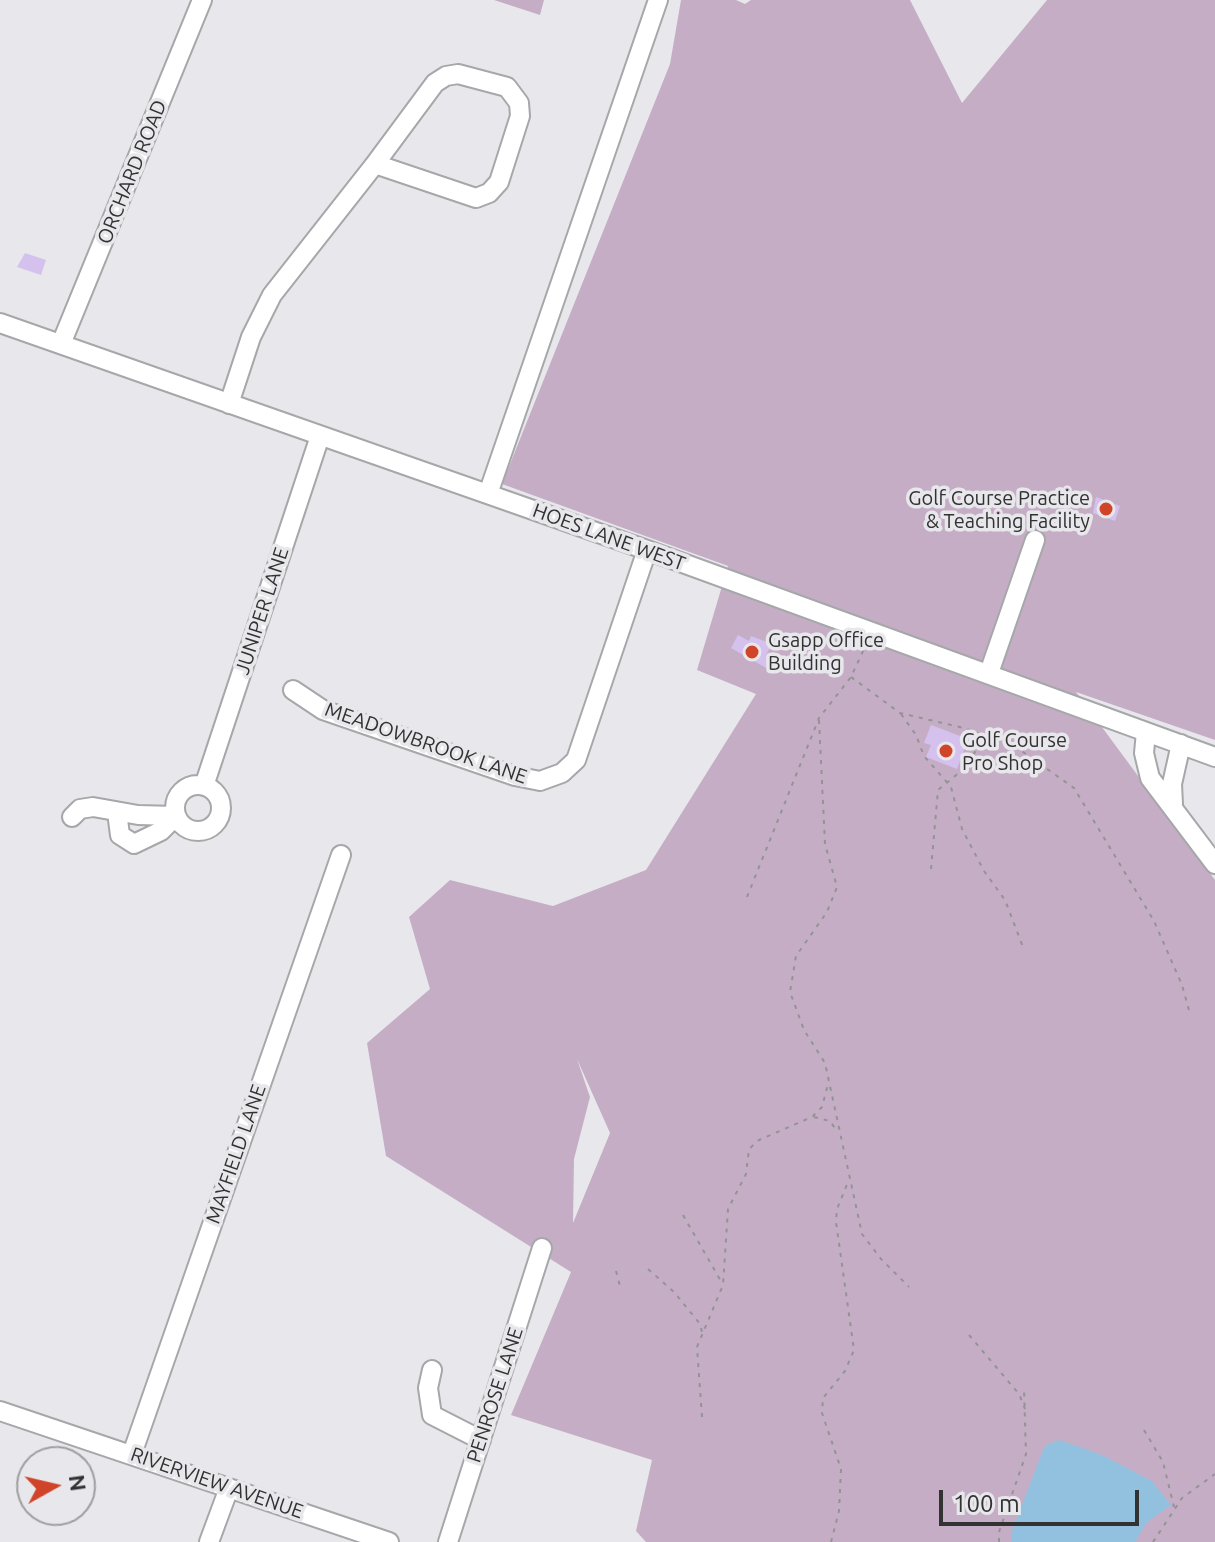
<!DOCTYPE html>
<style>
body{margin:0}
#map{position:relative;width:1215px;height:1542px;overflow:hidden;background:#e8e8ec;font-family:Ubuntu,sans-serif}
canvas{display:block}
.north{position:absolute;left:16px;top:1446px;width:80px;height:80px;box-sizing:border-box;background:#e8e8ec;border:2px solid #9f9fa2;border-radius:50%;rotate:82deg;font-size:22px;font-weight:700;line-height:32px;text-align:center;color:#323233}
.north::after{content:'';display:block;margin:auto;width:28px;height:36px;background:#d04529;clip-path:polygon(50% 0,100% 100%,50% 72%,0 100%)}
.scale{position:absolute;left:939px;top:1490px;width:200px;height:36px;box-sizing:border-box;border:4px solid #323233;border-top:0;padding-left:10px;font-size:24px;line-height:28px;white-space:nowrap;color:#323233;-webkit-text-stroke:6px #e8e8ec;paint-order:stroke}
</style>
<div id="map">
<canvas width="1215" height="1542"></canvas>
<div class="north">N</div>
<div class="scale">100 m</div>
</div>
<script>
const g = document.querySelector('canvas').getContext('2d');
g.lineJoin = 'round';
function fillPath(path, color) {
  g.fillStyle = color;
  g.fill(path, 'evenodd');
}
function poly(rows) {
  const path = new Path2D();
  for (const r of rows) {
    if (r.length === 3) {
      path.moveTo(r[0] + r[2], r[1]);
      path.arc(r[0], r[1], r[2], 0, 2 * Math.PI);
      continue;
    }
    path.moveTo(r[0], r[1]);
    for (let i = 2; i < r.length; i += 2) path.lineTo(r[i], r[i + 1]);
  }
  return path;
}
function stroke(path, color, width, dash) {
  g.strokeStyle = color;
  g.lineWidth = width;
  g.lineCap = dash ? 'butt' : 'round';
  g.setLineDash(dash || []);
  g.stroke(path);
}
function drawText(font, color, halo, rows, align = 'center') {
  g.font = font + ' Ubuntu,sans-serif';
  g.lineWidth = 7;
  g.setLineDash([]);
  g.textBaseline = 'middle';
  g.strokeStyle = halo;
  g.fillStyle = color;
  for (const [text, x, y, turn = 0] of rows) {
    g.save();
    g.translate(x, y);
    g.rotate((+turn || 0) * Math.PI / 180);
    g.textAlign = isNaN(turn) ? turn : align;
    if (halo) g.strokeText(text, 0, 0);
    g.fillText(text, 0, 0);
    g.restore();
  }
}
const green = poly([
 [494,0,544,0,540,15],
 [681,0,736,0,745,4,751,0,910,0,962,103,1047,0,1215,0,1215,740,1076,692,1215,880,1215,1542,646,1542,636,1531,652,1460,511,1415,571,1272,386,1156,367,1043,430,989,409,917,450,880,553,906,646,870,756,694,697,670,728,566,502,484,670,64],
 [577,1059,610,1133,573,1223,574,1159,590,1097]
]);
const water = poly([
 [1060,1440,1102,1455,1152,1481,1171,1505,1146,1523,1135,1542,1012,1542,1012,1531,1043,1450,1046,1445]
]);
const building = poly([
 [25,253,46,260,41,275,17,267],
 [1096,497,1120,506,1115,521,1093,513],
 [738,635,749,641,751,636,772,644,766,655,772,658,766,668,731,648],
 [931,725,968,739,957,769,926,757,931,745,924,743]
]);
const path = poly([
 [851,677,900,713,964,728,1016,747,1074,788,1154,921,1182,985,1190,1014],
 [901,714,916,735,924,756,951,787,962,829,984,871,1005,900,1023,947],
 [819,720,825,844,837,887,827,912,796,956,790,992,804,1030,825,1063,862,1234,881,1259,909,1287],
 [931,869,938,790,966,767,984,737],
 [747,897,819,718,851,677,865,647],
 [814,1117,830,1121,837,1131],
 [683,1215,722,1283],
 [648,1269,674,1292,700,1324,702,1332],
 [616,1271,621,1290],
 [969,1335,1019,1394,1025,1409],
 [702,1417,697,1347,723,1285,728,1209,746,1174,749,1149,759,1140,812,1117,822,1107,828,1084],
 [1144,1430,1163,1462,1174,1507],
 [831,1542,839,1511,841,1469,822,1413,823,1398,845,1371,854,1350,836,1222,837,1209,848,1182],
 [999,1542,999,1532,1026,1454,1024,1388],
 [1153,1542,1182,1498,1215,1474]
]);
const minor = poly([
 [458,74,507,87,519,103,520,116,499,182,489,193,476,198,375,164,435,83,446,76,458,74],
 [0,323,647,550,1215,757],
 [61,344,202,0],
 [229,404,251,337,272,295,375,164],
 [488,494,658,0],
 [989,673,1035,540],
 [293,690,323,710,515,776,540,781,562,773,576,760,647,550],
 [1146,732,1144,753,1150,778,1215,864],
 [198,808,23],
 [204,786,320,436],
 [1173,804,1172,784,1181,744],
 [117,812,120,835,134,844,161,831,176,816],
 [72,817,80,809,93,807,138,815,176,816],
 [432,1370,428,1388,432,1415,481,1440],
 [0,1411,389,1542],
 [132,1454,341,855],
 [209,1542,229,1488],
 [448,1542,542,1248]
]);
const markers = [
 [1106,509,8,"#d04529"],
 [752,652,8,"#d04529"],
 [946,751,8,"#d04529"]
];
const streetNames = [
 ["ORCHARD ROAD",132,172,-68],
 ["HOES LANE WEST",609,537,20],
 ["JUNIPER LANE",262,611,-72],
 ["MEADOWBROOK LANE",426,743,19],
 ["MAYFIELD LANE",236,1154,-71],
 ["PENROSE LANE",495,1395,-72],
 ["RIVERVIEW AVENUE",217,1483,19]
];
const poiNames = [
 ["Golf Course Practice",1090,498,"right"],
 ["& Teaching Facility",1090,521,"right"],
 ["Gsapp Office",768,640],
 ["Building",768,663],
 ["Golf Course",962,740],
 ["Pro Shop",962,763]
];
fillPath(green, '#c5aec5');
fillPath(water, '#92c1df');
fillPath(building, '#d4c1ee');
stroke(minor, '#a6a7a9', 22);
stroke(path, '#939395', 2, [4, 6]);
stroke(minor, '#fff', 18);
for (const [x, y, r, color] of markers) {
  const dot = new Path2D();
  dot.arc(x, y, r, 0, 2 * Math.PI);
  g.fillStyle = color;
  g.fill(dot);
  stroke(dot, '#e8e8ec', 3);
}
drawText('20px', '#323233', '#e8e8ec', streetNames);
drawText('20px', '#323233', '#e8e8ec', poiNames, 'left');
</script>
